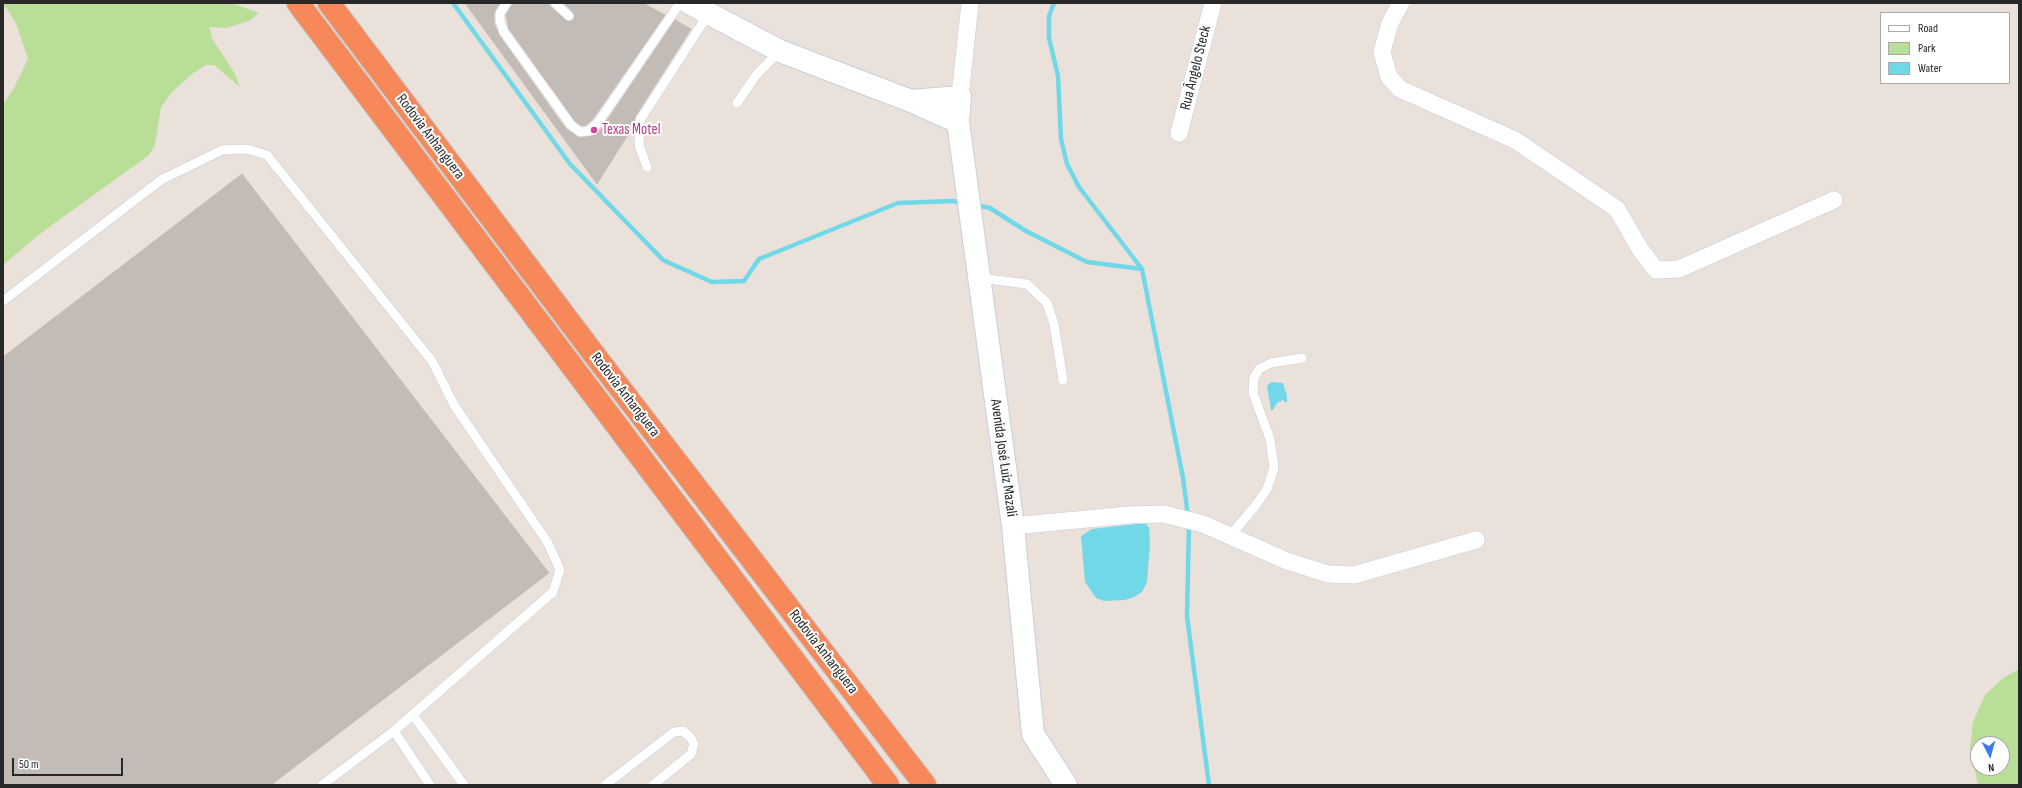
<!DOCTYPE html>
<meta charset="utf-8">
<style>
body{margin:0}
#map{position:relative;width:2022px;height:788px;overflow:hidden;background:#eae1da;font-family:"Sofia Sans Condensed",sans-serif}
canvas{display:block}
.frame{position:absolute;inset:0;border:4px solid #282828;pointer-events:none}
.legend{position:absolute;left:1880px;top:12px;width:130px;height:72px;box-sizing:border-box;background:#fff;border:1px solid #a9a9a9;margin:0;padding:5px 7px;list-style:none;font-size:12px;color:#282828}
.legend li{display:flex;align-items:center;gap:8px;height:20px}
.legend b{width:20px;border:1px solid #a9a9a9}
.north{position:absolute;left:1970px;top:736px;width:40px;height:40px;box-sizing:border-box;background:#fff;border:1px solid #a9a9a9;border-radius:50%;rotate:174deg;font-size:11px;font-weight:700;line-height:16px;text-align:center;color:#282828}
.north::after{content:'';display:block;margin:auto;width:14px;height:18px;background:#4078f0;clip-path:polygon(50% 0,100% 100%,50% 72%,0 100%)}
.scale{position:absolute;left:12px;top:758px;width:111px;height:18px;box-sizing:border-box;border:2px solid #282828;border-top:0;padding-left:5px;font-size:12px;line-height:14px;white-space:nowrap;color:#282828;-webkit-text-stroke:3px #fff;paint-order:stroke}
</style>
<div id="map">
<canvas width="2022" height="788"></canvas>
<div class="frame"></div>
<ul class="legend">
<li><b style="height:5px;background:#fff"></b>Road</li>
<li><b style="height:11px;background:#b9de98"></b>Park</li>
<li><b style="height:11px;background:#71d8e8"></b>Water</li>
</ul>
<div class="north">N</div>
<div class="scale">50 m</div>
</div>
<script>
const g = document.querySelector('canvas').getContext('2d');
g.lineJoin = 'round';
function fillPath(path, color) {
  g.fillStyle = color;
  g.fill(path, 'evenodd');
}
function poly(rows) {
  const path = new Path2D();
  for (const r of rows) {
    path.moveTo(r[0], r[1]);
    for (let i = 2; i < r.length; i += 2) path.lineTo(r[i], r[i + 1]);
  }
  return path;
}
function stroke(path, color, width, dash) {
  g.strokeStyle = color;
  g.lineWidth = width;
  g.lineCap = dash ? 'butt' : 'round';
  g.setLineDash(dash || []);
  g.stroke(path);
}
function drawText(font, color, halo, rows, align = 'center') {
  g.font = font + ' "Sofia Sans Condensed",sans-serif';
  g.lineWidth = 4;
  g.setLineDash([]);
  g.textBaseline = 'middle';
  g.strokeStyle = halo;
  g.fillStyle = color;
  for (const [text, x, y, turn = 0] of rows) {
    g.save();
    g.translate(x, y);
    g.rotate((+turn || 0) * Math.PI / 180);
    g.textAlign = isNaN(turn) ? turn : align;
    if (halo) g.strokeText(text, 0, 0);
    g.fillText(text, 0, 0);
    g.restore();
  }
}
const green = poly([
 [3,3,231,3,259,13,249,21,226,28,209,27,213,40,235,74,240,87,214,65,206,65,193,73,172,92,161,107,155,145,149,155,41,233,3,265,3,105,14,88,28,59,16,23],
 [2019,669,2019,785,1978,785,1970,748,1973,722,1985,695,2002,679],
 [1978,744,2002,744,2002,768,1978,768]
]);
const water = poly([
 [1271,382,1283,383,1287,396,1287,403,1283,400,1277,403,1273,410,1271,410,1267,386],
 [1145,523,1149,528,1150,544,1147,582,1142,592,1134,597,1125,600,1104,601,1096,598,1085,582,1081,536,1092,529]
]);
const stream = poly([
 [453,3,570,164,663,260,712,282,744,281,759,259,898,203,953,201,962,203],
 [1054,3,1049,16,1049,38,1058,76,1061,139,1067,164,1079,187,1142,269,1183,478,1188,516],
 [976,205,990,208,1026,231,1087,262,1142,269],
 [1189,523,1187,616,1209,785]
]);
const building = poly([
 [465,3,500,3,494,13,494,23,499,35,566,129,580,138,593,136,602,128,675,20,691,29,635,117,634,125,597,184,465,3],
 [513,3,549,3,551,7,568,22,573,20,575,15,564,3,643,3,665,15,592,120,586,125,582,126,575,121,509,29,506,15,513,3],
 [242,174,549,573,271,785,3,785,3,357,242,174]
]);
const lane = poly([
 [507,3,500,13,500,21,504,32,571,125,580,132,589,131,597,124,680,3],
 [555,3,569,16],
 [737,103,757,74,780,51],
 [647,167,639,145,640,120,709,13],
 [980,278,1027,284,1047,303,1054,324,1063,380],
 [3,301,161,180,222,150,247,149,267,155,432,361,454,405,548,543,560,570,553,592,394,731,322,785],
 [1230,536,1256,505,1267,489,1274,468,1270,439,1253,393,1254,378,1259,369,1271,363,1302,358],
 [413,715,464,785],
 [394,731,430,785],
 [605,785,674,732,683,731,691,738,694,744,691,754,653,785]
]);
const street = poly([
 [1401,3,1390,23,1382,52,1389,77,1400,89,1515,140,1617,209,1640,249,1656,270,1679,269,1834,200],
 [960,97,970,3],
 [1179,133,1213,3],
 [1013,526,1129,515,1164,514,1203,524,1287,561,1328,574,1354,575,1476,540]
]);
const secondary = poly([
 [689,3,780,51,911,101,958,122],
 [911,101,960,97,958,122,1013,526,1033,734,1066,785]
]);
const highway = poly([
 [298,3,888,785],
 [329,3,590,349,925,785]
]);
const markers = [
 [594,130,4,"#d1479c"]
];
const streetNames = [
 ["Rua Ângelo Steck",1196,68,-76],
 ["Rodovia Anhanguera",430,137,53],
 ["Rodovia Anhanguera",625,395,52],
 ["Avenida José Luiz Mazali",1003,458,82],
 ["Rodovia Anhanguera",823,652,52]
];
const hotelNames = [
 ["Texas Motel",602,130]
];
fillPath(green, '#b9de98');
fillPath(water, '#71d8e8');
stroke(stream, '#71d8e8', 4.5);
fillPath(building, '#c2bbb6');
stroke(building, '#c5bcb4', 1);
stroke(lane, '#c8ced9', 10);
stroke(street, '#c8ced9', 18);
stroke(secondary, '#c8ced9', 24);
stroke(highway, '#c3c3c3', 24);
stroke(lane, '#fff', 9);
stroke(street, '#fff', 17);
stroke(secondary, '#fff', 22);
stroke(highway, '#f68859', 22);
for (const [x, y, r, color] of markers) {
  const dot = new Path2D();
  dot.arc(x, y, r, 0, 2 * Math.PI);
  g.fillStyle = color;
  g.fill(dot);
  stroke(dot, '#fff', 1.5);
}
drawText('15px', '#282828', '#fff', streetNames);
drawText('15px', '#b23c85', '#fff', hotelNames, 'left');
</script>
